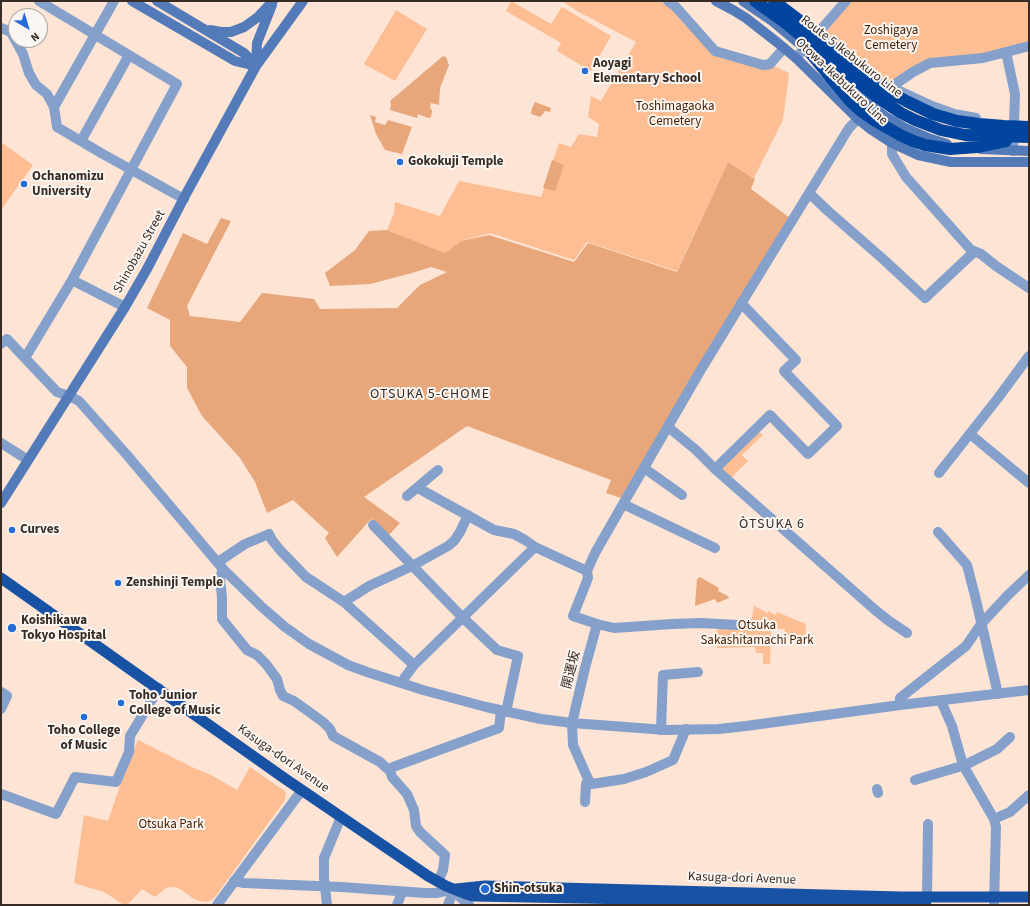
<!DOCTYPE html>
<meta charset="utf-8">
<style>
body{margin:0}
#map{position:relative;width:1030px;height:906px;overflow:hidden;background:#fde4d5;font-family:"Source Sans 3",sans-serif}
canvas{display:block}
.frame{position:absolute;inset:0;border:2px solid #372c25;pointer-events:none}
.north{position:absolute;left:8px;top:8px;width:40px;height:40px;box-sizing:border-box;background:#fcf6f2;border:1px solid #ada5a0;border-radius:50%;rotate:142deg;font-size:11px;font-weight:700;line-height:16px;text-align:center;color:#372c25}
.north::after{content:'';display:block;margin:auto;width:14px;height:18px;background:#246dd9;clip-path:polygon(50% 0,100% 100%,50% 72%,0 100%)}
</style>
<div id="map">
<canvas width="1030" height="906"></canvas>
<div class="frame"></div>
<div class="north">N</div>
</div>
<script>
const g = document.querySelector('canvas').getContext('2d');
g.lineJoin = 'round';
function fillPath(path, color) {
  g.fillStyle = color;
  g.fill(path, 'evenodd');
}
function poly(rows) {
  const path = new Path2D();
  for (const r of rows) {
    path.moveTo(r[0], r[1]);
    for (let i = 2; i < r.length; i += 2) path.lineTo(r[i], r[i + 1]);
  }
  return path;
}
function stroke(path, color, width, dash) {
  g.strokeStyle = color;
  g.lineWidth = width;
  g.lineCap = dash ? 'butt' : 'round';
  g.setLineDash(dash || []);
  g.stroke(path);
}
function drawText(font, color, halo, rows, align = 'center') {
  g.font = font + ' "Source Sans 3","Noto Sans JP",sans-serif';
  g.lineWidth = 4;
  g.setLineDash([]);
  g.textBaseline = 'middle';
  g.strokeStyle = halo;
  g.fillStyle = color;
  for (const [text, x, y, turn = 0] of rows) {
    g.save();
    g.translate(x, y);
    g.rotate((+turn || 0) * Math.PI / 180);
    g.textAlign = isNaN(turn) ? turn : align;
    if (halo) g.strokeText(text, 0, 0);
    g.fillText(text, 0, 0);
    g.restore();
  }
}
const green = poly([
 [511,1,551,24,562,7,611,36,591,71,557,51,561,43,506,11],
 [562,1,661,1,675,11,714,54,774,66,789,73,783,120,754,178,728,162,677,271,587,242,574,260,490,233,461,241,445,253,387,230,394,213,395,202,440,216,459,181,541,197,559,143,571,147,579,134,597,137,599,124,588,117,591,96,601,101,636,42,577,11],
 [848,1,1029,1,1029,44,979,56,928,61,891,85,869,70,824,31],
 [396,10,427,29,395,81,364,64],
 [1,142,33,165,1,210],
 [756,429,763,435,742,455,748,461,728,481,715,469],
 [754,606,768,613,768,611,776,615,777,612,806,624,805,639,784,638,785,629,771,629,770,664,763,664,763,653,756,653,755,647,717,648,717,628,740,627,748,623,752,617],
 [138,740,194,768,211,775,237,790,250,767,286,792,285,800,215,897,212,900,206,902,200,901,194,899,180,889,175,887,171,887,166,888,155,897,142,889,127,905,124,905,104,892,74,883,84,815,108,821,125,771]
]);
const forest = poly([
 [443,56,446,57,449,65,440,88,439,105,431,103,430,108,432,110,432,112,431,117,428,118,418,114,417,118,390,110,391,104,390,101],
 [535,102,551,108,550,112,545,111,543,114,540,117,531,114,532,108],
 [370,115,376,117,375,122,385,125,388,120,412,127,402,154,385,150,376,134],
 [552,160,564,165,555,191,543,188],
 [728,162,755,179,751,189,790,218,621,498,606,493,611,480,467,426,364,497,400,523,389,535,371,519,337,557,325,538,329,533,293,500,267,513,255,482,240,458,202,416,187,388,187,367,170,346,170,320,147,308,183,233,207,244,221,218,231,221,187,306,190,316,240,322,262,293,314,299,320,309,397,308,420,285,447,272,431,267,412,273,370,284,330,286,325,273,355,250,369,231,387,230,445,253,461,241,489,235,574,262,588,243,677,272],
 [700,577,719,588,718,591,728,596,729,598,717,603,715,599,695,606,697,579]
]);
const minor = poly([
 [668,1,676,7,715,51,763,65,770,64,784,48],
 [1,28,9,31,12,34,23,54,29,73,33,80,36,85,47,94,54,107,57,127,101,153,184,199],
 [1006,52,1015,94,1013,151],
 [796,58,846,1],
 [893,88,932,106,954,114,976,118],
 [883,95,891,87,913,72,930,63,983,58,1029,46],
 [54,107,114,1],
 [81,141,129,55],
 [892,143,892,154,906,177,971,250,981,254,996,266,1029,288],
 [809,193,828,211,883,259,925,298,974,252],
 [72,280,125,307],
 [1,344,7,339,57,392,69,396],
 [25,358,72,280,177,84,39,1],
 [668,427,696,450,715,469,874,609,889,621,907,633],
 [970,434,1029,483],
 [1,443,28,460],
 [644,468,682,495],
 [715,469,770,415,808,454,837,426,784,371,796,360,741,303],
 [939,473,998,398,1029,356],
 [418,488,494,530,514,534,525,540,535,547,587,571],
 [407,496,438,470],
 [623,504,715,548],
 [373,525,462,617,497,650,518,656,506,712],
 [938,532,967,565,975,596,998,694],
 [218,562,245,544,269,534,272,540,280,550,306,577,344,602,414,665],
 [223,569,220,578,222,597,222,619,247,650,257,655,266,664,277,679,280,690,283,696,294,701,323,722,330,729,333,736,380,762,390,771,392,777,407,794,414,810,416,826,420,832,445,855,443,870,438,882],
 [344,602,369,586,412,566,448,546,454,541,460,532,468,515],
 [597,624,585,668,572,723,573,745,588,779,592,784,624,779,646,772,673,760,686,729],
 [737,625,701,623,672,624,614,628,597,624,573,616,588,578,587,571,595,553,623,504,699,373,763,268,849,128,864,113],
 [402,683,405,677,414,665,535,547],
 [1,692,7,696,1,709],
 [941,701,952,726,963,765,994,819,996,827,994,905],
 [900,705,900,698,966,646,981,624,1009,594,1029,575],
 [661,730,663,675,698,672],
 [390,771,393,767,499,728,501,711],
 [915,780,965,765,997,749,1010,737],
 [877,789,878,793],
 [1,794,56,814,75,777,116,782,129,752,130,736,159,688],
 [585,802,586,784,588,779],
 [994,819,1010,812,1029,795],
 [927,897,928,824],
 [217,905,302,790],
 [327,905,324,878,324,858,341,817],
 [397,905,402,892]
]);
const tertiary = poly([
 [69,396,79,401,127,455,223,569,263,608,285,627,309,644,348,665,367,672,423,690,486,707,541,719,572,723,666,730,719,729,746,726,900,705,1029,690],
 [234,881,244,883,341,887,425,893,436,893,454,889],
 [454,889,460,897,469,905],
 [448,905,454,889]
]);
const secondary = poly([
 [132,1,235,61,256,66],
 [157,1,244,53,256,66],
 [716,1,733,10,746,18,778,43,796,58,858,119,869,128,892,143,918,155,951,162,1029,162],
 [743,1,771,20,808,51],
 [210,30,221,32,231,32,244,27,258,17,273,1],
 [256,66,257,43,272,5],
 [831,72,871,106,886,117,905,128,931,139,947,144],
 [981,149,1029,151],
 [1,503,125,307,147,269,186,194,256,66,303,1]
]);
const trunk = poly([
 [1,578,284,778,428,876,446,886,466,894,473,896,741,901,775,903,926,905],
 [456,889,485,886,901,897,1029,897]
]);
const motorwayBridge = poly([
 [755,1,783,21,877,97,901,113,915,120,941,130,965,135,1029,137],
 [774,1,808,27,872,79,895,95,908,102,933,114,957,121,979,124,1004,126,1029,127],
 [803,44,850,101,861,111,874,120,900,135,913,141,925,145,950,149,977,147,1006,141]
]);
const markers = [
 [585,71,4,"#246dd9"],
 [400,162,4,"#246dd9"],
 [24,184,4,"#246dd9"],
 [12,530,4,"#246dd9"],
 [118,583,4,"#246dd9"],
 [12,628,5,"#246dd9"],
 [121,703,4,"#246dd9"],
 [84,717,4,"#246dd9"],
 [485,889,5,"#246dd9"]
];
const parkNames = [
 ["Zoshigaya",891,31],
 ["Cemetery",891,46],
 ["Toshimagaoka",675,107],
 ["Cemetery",675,122],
 ["Otsuka",757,626],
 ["Sakashitamachi Park",757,641],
 ["Otsuka Park",171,825]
];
const streetNames = [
 ["Route 5 Ikebukuro Line",851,57,38],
 ["Otowa-Ikebukuro Line",841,82,43],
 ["Shinobazu Street",140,252,-61],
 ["開運坂",572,670,-76],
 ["Kasuga-dori Avenue",283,759,35],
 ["Kasuga-dori Avenue",742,879,2]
];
const poiNames = [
 ["Aoyagi",593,64],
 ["Elementary School",593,79],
 ["Gokokuji Temple",408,162],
 ["Ochanomizu",32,177],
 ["University",32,192],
 ["Curves",20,530],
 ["Zenshinji Temple",126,583],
 ["Koishikawa",21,621],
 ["Tokyo Hospital",21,636],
 ["Toho Junior",129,696],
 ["College of Music",129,711],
 ["Toho College",84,731,"center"],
 ["of Music",84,746,"center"],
 ["Shin-otsuka",494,889]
];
const neighbourhoodNames = [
 ["OTSUKA 5-CHOME",430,395],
 ["ÒTSUKA 6",772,525]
];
fillPath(green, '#fdbe93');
fillPath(forest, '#e7a77a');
stroke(minor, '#84a0cb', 10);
stroke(tertiary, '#84a0cb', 10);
stroke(secondary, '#537bb9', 10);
stroke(trunk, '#1852a4', 11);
stroke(motorwayBridge, '#02459e', 12);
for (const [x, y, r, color] of markers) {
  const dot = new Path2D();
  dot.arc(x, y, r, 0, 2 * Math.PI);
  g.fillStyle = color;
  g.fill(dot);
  stroke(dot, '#fcf6f2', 1.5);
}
drawText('13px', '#471f00', '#fcf6f2', parkNames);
drawText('13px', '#372c25', '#fcf6f2', streetNames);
drawText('bold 13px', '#372c25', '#fcf6f2', poiNames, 'left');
g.letterSpacing = '1px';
drawText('14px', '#372c25', '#fcf6f2', neighbourhoodNames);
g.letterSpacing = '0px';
</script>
